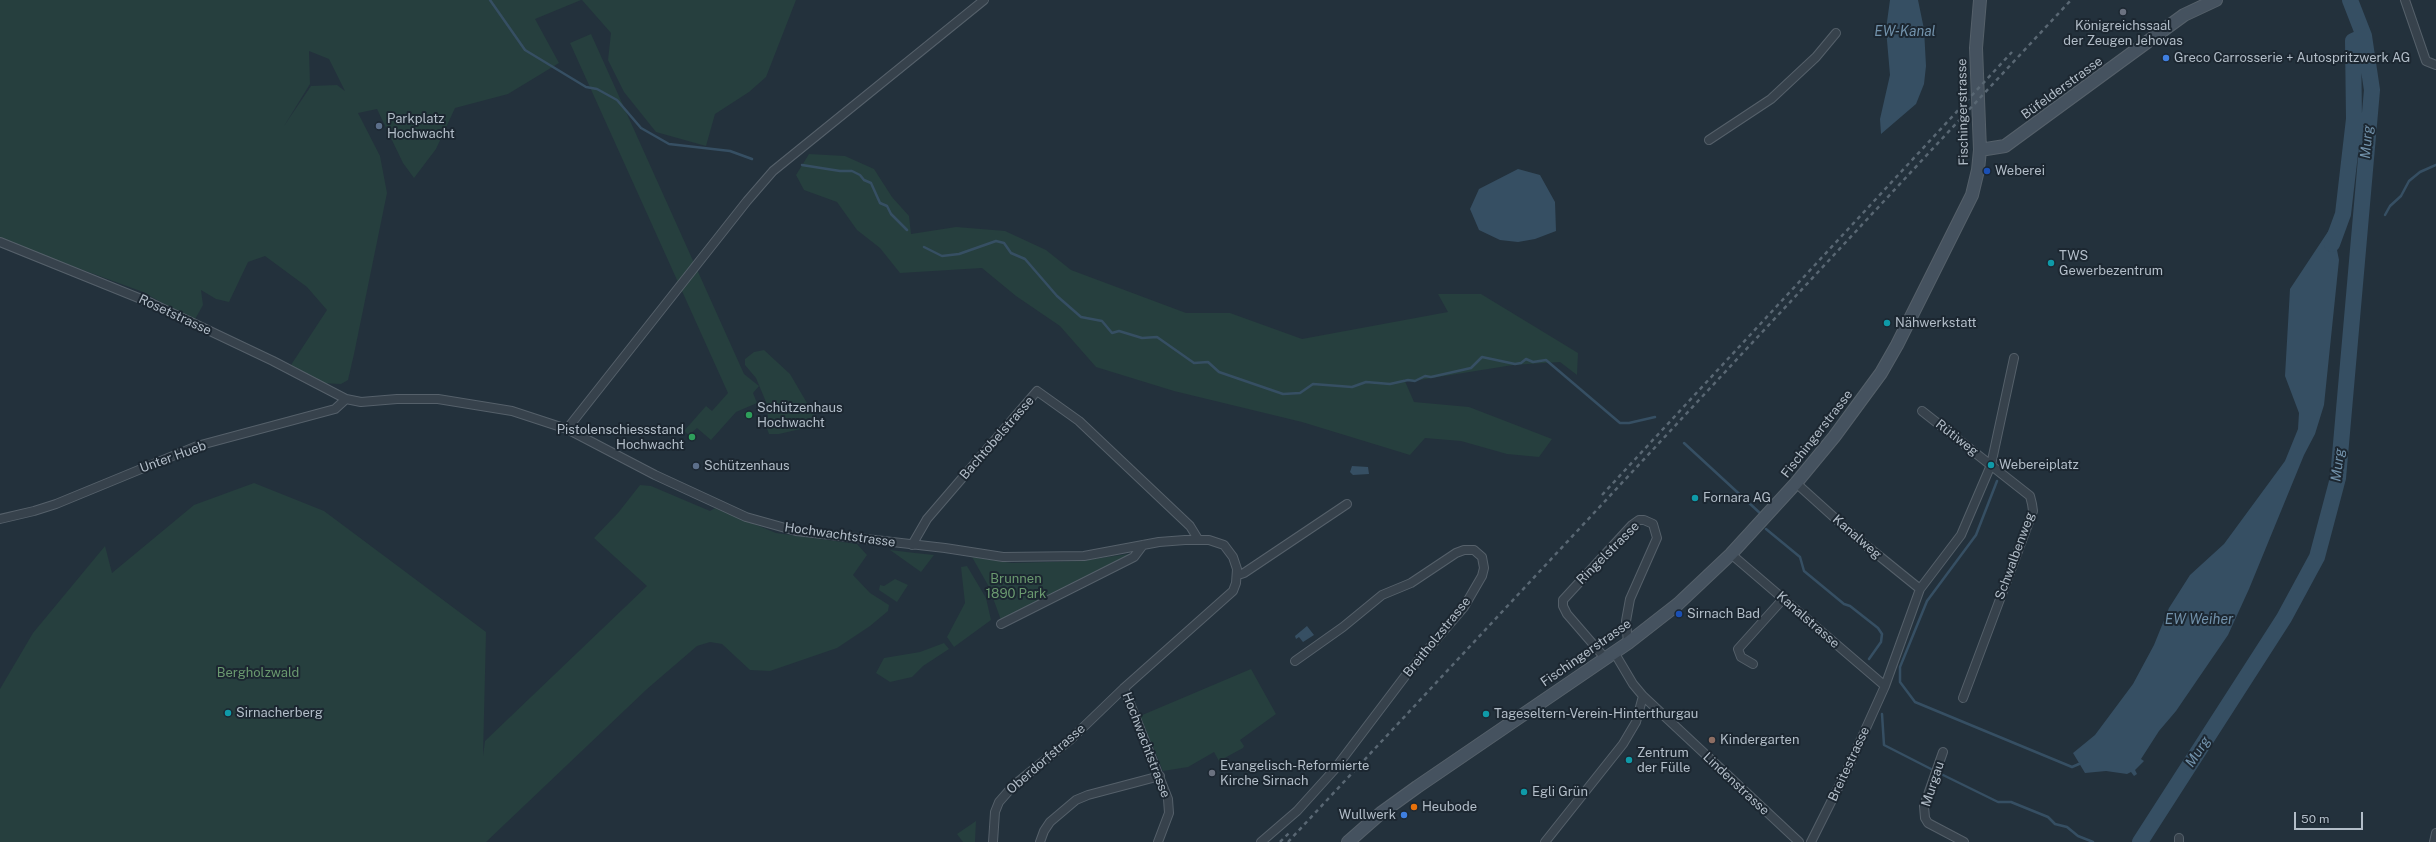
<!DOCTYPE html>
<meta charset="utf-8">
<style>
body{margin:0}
#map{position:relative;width:2436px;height:842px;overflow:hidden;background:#23313c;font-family:"Public Sans",sans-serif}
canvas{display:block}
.scale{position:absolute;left:2294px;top:812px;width:69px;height:18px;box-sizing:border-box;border:2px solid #b2bdc8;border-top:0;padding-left:5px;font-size:12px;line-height:14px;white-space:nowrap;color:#b2bdc8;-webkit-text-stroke:3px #1c2731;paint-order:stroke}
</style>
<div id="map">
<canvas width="2436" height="842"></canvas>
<div class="scale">50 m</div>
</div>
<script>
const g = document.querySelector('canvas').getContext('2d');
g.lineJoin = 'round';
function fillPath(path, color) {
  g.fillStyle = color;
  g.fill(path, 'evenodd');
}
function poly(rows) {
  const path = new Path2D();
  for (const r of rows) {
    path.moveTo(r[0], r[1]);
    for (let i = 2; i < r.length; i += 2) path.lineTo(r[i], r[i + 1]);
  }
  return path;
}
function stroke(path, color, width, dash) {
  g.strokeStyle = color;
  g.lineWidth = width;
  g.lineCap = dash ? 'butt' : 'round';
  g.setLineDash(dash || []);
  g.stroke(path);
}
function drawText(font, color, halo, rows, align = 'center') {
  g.font = font + ' "Public Sans",sans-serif';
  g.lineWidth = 4;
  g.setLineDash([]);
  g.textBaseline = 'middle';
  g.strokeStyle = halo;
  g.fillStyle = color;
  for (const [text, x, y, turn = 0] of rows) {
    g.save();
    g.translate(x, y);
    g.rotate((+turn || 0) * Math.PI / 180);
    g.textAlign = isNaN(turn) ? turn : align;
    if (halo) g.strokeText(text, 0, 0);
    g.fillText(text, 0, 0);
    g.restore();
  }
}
const green = poly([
 [0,0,581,0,535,19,559,63,508,94,455,108,436,149,414,178,403,163,377,109,358,113,380,156,387,193,354,354,348,380,341,384,319,383,291,365,327,310,307,287,265,256,248,262,229,302,216,299,201,290,203,305,194,321,143,292,12,244,0,237],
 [309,51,329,59,345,91,337,85,311,86,284,126,310,84],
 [582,0,796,0,766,77,749,92,715,114,706,146,656,132,624,92,608,60,611,33],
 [591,34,744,374,759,386,753,393,757,403,736,412,711,440,697,428,689,435,684,431,706,406,712,411,728,393,570,43],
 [809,154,845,156,874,169,892,197,909,216,911,234,956,227,1005,231,1046,250,1071,270,1186,313,1230,313,1302,339,1448,312,1438,294,1481,294,1578,353,1577,375,1560,362,1513,365,1413,381,1404,379,1414,402,1469,407,1552,439,1539,457,1507,454,1461,441,1425,438,1410,455,1302,422,1174,391,1096,367,1060,326,1016,296,982,268,900,273,880,248,857,230,837,202,804,190,796,175],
 [764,350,790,374,814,415,813,426,779,434,769,434,765,423,768,417,766,402,756,378,745,365,745,359,754,352],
 [254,483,324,511,486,632,483,756,485,741,647,586,594,538,618,513,640,485,651,486,710,511,715,508,776,533,857,544,867,555,853,575,870,593,889,605,888,611,870,626,837,648,770,671,750,670,722,644,710,642,697,646,647,689,486,842,0,842,0,689,33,633,105,546,112,573,194,505],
 [890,550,915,553,934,555,921,572],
 [1128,554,1129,557,1001,620,989,587,972,557,1012,563,1081,561],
 [967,566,986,598,991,620,954,647,947,637,965,603,961,567],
 [895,579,908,585,897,602,879,590,880,585,884,586],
 [944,643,949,649,923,666,912,677,890,682,876,673,884,658,920,652],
 [1251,669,1276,714,1240,740,1244,746,1243,748,1219,761,1214,752,1188,767,1163,771,1140,716],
 [976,821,975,842,963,842,957,834]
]);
const water = poly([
 [1890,0,1918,0,1924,29,1926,66,1924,84,1916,104,1881,134,1880,119,1890,75,1886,29],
 [1518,169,1540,175,1555,202,1556,231,1535,239,1518,242,1500,240,1479,230,1470,209,1479,189],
 [2335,221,2344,227,2337,250,2339,260,2324,405,2315,434,2304,455,2249,589,2228,635,2176,711,2159,731,2141,759,2144,761,2135,770,2137,774,2134,776,2131,772,2127,774,2106,771,2085,773,2073,753,2095,735,2133,684,2154,645,2169,608,2190,575,2224,544,2285,461,2298,429,2299,413,2285,376,2290,289],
 [1352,466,1368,467,1369,474,1353,475,1350,472],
 [1307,626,1314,635,1303,642,1299,637,1296,639,1295,636]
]);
const stream = poly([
 [490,0,525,50,586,87,597,89,617,100,641,128,669,144,730,151,752,159],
 [802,165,840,171,852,171,860,175,864,180,871,183,880,203,887,206,891,214,907,230],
 [2385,215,2390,206,2401,196,2409,181,2420,172,2436,165],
 [924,247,942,256,959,254,996,241,1004,243,1011,253,1025,259,1057,296,1081,317,1102,321,1112,333,1119,331,1142,338,1157,337,1194,363,1208,362,1219,372,1283,394,1300,393,1313,384,1352,387,1366,382,1390,384,1408,380,1415,381,1425,376,1431,377,1471,368,1482,357,1515,364,1521,363,1526,359,1533,362,1546,360,1620,423,1629,423,1655,417],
 [1684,443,1761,514],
 [1997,481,1976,535,1927,601,1900,667,1900,682,1915,702,2072,767,2079,764],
 [1766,529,1800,557,1804,571,1844,604,1850,606,1878,628,1882,634,1881,642,1869,659],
 [1882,714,1884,745,1931,769],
 [1941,774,1998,802,2011,802,2048,817,2055,824,2067,827,2078,836,2093,842]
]);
const river = poly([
 [2332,244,2343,214,2354,119,2353,41,2364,36],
 [2140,842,2284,618,2317,557,2338,478,2372,90,2364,36,2350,0]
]);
const street = poly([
 [2405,0,2426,61,2436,65],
 [1709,140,1771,99,1816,57,1836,33],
 [0,242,151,303,273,361,346,399,361,402,397,399,438,399,512,411,567,429,655,475,746,517,796,531,945,548,1003,557,1084,556,1159,542,1185,540,1209,540,1224,545,1233,557,1237,569,1236,583,1233,591,1124,688,1071,739,1013,786,999,802,995,812,993,842],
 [1922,411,2030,496,2032,504,2033,511,1963,698],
 [567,429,747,201,773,171,984,0],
 [1796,483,1857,538,1920,589],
 [0,519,34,511,56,504,197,446,335,409,346,399],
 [912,545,927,519,1037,391,1079,421,1190,526,1198,539],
 [1731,554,1885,686],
 [1238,575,1244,573,1347,504],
 [1001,624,1134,557,1143,545],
 [1614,652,1633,684,1643,696,1799,842],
 [1605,658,1567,614,1563,606,1563,600,1632,525,1639,520,1644,520,1653,524,1657,538,1630,599,1626,621,1628,643],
 [1753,664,1741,657,1738,649,1783,599],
 [1124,688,1168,799,1169,813,1158,842],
 [1943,752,1924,806,1925,818,1928,823,1964,842],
 [1040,842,1044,831,1050,822,1076,800,1088,795,1160,776],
 [1261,842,1297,811,1334,770,1406,675,1464,607,1482,576,1484,568,1482,557,1474,550,1464,550,1456,553,1411,583,1382,595,1343,627,1295,661],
 [1545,842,1623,744,1636,722,1643,696],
 [1811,842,1848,768,1885,686,1920,589,1961,535,1991,465,2014,358],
 [2179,842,2179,838],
 [2434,842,2436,833]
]);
const secondary = poly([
 [1980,150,2005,146,2184,15,2216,0],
 [1348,842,1381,813,1417,787,1628,643,1678,604,1731,554,1796,483,1834,437,1881,373,1897,345,1972,195,1978,170,1980,150,1976,48,1980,0]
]);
const rail = poly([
 [1602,495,2012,52],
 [1280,842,1291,831],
 [1288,842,2071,0]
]);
const markers = [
 [2123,12,4,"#6b7280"],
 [2166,58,4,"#3f7fe0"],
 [379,126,4,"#5c6f8a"],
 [1987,171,4,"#1a4fb4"],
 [2051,263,4,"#0f9aa8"],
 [1887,323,4,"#0f9aa8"],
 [749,415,4,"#2e9e5b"],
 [692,437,4,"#2e9e5b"],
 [1991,465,4,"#0f9aa8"],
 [696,466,4,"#5c6f8a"],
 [1695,498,4,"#0f9aa8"],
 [1679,614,4,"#1a4fb4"],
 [228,713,4,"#0f9aa8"],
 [1486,714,4,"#0f9aa8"],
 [1712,740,4,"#8d6e63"],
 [1629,760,4,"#0f9aa8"],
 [1212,773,4,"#6b7280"],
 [1524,792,4,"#0f9aa8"],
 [1414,807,4,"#e8710a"],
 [1404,815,4,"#3f7fe0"]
];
const poiNames = [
 ["Königreichssaal",2123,26,"center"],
 ["der Zeugen Jehovas",2123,41,"center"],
 ["Greco Carrosserie + Autospritzwerk AG",2174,58],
 ["Parkplatz",387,119],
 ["Hochwacht",387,134],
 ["Weberei",1995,171],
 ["TWS",2059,256],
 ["Gewerbezentrum",2059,271],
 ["Nähwerkstatt",1895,323],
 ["Schützenhaus",757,408],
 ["Hochwacht",757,423],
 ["Pistolenschiessstand",684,430,"right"],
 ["Hochwacht",684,445,"right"],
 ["Webereiplatz",1999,465],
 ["Schützenhaus",704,466],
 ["Fornara AG",1703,498],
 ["Sirnach Bad",1687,614],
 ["Sirnacherberg",236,713],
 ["Tageseltern-Verein-Hinterthurgau",1494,714],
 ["Kindergarten",1720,740],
 ["Zentrum",1637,753],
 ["der Fülle",1637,768],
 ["Evangelisch-Reformierte",1220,766],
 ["Kirche Sirnach",1220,781],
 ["Egli Grün",1532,792],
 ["Heubode",1422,807],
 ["Wullwerk",1396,815,"right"]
];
const streetNames = [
 ["Büfelderstrasse",2062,88,-36],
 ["Fischingerstrasse",1963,112,-91],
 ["Rosetstrasse",175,315,25],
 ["Fischingerstrasse",1817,434,-52],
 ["Bachtobelstrasse",997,438,-49],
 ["Rütiweg",1957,438,38],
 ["Unter Hueb",173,457,-20],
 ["Hochwachtstrasse",840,535,8],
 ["Kanalweg",1857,537,41],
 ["Ringelstrasse",1608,553,-45],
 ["Schwalbenweg",2015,556,-70],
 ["Kanalstrasse",1808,620,41],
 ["Breitholzstrasse",1437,637,-51],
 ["Fischingerstrasse",1586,653,-35],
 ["Hochwachtstrasse",1146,745,69],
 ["Oberdorfstrasse",1046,759,-41],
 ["Breitestrasse",1849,764,-65],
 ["Lindenstrasse",1736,784,43],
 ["Murgau",1933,784,-72]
];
const parkNames = [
 ["Brunnen",1016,579],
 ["1890 Park",1016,594],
 ["Bergholzwald",258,673]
];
const waterNames = [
 ["EW-Kanal",1905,32],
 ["Murg",2367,142,-85],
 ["Murg",2338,465,-83],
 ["EW Weiher",2199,620],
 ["Murg",2198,752,-57]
];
fillPath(green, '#263f3e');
fillPath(water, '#364f63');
stroke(stream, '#364f63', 2.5);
stroke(river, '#364f63', 16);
stroke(street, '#55606a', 10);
stroke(secondary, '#55606a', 14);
stroke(street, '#37424c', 8);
stroke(secondary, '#45525f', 12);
stroke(rail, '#596773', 2.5, [4, 4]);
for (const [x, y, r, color] of markers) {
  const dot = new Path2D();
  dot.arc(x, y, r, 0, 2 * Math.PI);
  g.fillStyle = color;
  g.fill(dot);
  stroke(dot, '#1c2731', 1.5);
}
drawText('13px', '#b2bdc8', '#1c2731', poiNames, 'left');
drawText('13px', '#b2bdc8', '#1c2731', streetNames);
drawText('13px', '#6a996f', '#1c2731', parkNames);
drawText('italic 14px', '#7292ab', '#1c2731', waterNames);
</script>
